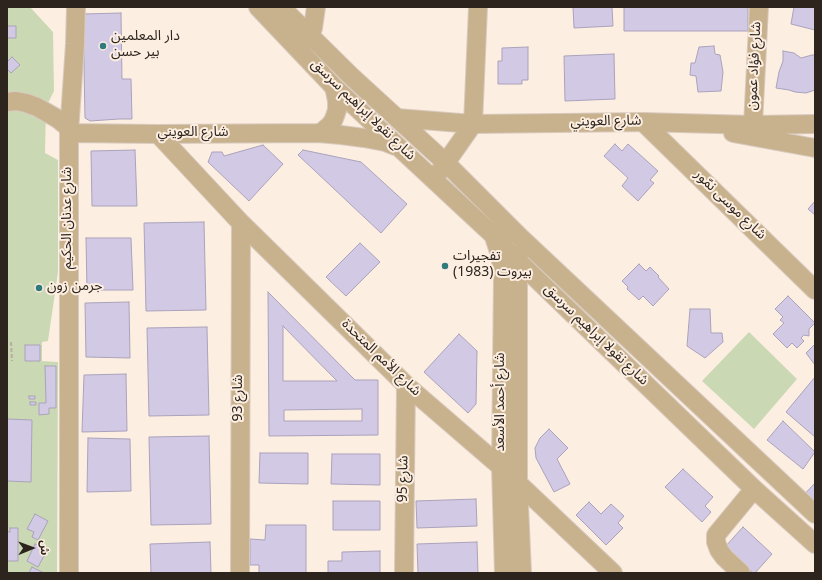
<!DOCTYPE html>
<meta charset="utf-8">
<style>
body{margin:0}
#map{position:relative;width:822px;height:580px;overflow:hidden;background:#fdeee2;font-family:Georgia,"Noto Sans Arabic",serif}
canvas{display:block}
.frame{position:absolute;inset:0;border:8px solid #2d251d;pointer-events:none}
.north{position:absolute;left:12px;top:528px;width:40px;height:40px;-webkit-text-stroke:3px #fdeee2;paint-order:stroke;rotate:89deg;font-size:11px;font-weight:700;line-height:16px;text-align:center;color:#2d251d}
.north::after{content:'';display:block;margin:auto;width:14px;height:18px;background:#2d251d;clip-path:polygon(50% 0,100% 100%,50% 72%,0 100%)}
</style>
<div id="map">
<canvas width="822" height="580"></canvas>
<div class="frame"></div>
<div class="north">ش</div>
</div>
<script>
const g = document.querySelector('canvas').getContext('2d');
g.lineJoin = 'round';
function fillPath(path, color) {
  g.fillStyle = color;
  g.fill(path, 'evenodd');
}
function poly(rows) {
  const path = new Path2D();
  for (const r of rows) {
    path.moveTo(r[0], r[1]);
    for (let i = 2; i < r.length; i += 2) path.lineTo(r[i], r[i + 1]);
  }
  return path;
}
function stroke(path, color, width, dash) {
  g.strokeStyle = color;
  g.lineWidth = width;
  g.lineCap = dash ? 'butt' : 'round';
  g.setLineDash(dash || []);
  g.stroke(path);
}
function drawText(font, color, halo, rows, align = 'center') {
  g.font = font + ' Georgia,"Noto Sans Arabic",serif';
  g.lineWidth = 4;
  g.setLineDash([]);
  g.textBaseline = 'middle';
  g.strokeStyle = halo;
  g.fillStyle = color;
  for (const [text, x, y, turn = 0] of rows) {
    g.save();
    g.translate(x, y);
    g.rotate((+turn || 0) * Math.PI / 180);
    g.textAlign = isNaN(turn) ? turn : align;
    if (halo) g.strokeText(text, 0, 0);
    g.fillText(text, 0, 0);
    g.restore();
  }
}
const green = poly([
 [7,7,30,7,53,32,54,91,46,107,45,153,58,160,58,272,48,341,42,342,42,361,58,362,57,573,7,573],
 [749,332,797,379,754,429,702,381]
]);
const building = poly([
 [573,7,612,7,613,26,574,28,573,7],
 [624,7,748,7,748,31,624,31,624,7],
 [794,7,815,7,815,30,791,24,794,7],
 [121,13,122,79,131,79,132,119,119,119,90,121,85,118,83,14,121,13],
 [7,26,16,26,16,38,7,38,7,26],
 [714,46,715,54,720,55,723,72,721,91,698,92,696,76,690,75,691,63,695,63,699,47,714,46],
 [528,47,528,80,522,80,522,84,498,84,498,61,502,61,502,48,528,47],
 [783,51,794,53,801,58,812,55,815,55,815,90,806,93,795,92,789,90,776,88,779,72,783,61,783,51],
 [614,54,615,99,565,101,564,56,614,54],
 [12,57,20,65,11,73,7,69,7,62,12,57],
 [615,144,622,151,628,144,658,171,650,180,654,183,638,201,622,186,628,178,604,156,615,144],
 [263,145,283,164,249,201,208,162,212,152,222,152,224,156,263,145],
 [135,150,137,206,92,206,91,151,135,150],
 [303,150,361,162,407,204,381,233,298,155,303,150],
 [815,201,815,215,808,209,815,201],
 [204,222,206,310,146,311,144,223,204,222],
 [86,238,131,238,133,290,87,290,86,238],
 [360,243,380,262,346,296,326,277,360,243],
 [639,264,646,271,650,267,659,276,658,277,669,289,653,306,643,296,639,300,627,289,628,287,622,281,639,264],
 [268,292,355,380,378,380,378,435,269,436,268,292],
 [283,326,337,381,283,381,283,326],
 [362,409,362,421,284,421,284,410,362,409],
 [788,296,815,323,809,329,809,336,804,335,801,338,804,341,797,348,792,343,787,348,773,334,784,323,780,320,783,317,775,309,788,296],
 [129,302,130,358,86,357,85,303,129,302],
 [690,309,710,309,711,333,722,333,723,342,705,358,687,346,690,309],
 [207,327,209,415,149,416,147,328,207,327],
 [459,334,477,351,476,404,468,413,424,372,459,334],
 [815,344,815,365,806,353,815,344],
 [25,345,40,345,40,361,25,361,25,345],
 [45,366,56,366,56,408,49,408,49,414,39,415,39,403,46,403,45,366],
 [126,374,127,431,82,432,84,375,126,374],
 [815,377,815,437,786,412,815,377],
 [29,396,35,396,35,399,29,399,29,396],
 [30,402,36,402,36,405,30,405,30,402],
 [7,419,32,420,31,482,7,481,7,419],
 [783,421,815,452,803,469,767,440,783,421],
 [549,429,568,448,557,459,570,484,554,492,536,458,535,448,540,438,549,429],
 [209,436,211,524,151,525,149,437,209,436],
 [88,438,130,439,131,491,87,492,88,438],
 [260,453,308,453,308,484,259,483,260,453],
 [332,454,380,454,380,485,331,484,332,454],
 [683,469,713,497,705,506,711,512,702,522,665,487,683,469],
 [815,483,815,507,799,500,815,483],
 [476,499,477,526,417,528,416,501,476,499],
 [333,501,380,501,380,530,333,530,333,501],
 [589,502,601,514,611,504,624,516,618,523,623,528,606,545,576,515,589,502],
 [35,514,48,521,38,540,32,537,34,532,27,529,35,514],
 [266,525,306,525,306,573,259,573,259,565,250,565,250,539,265,540,266,525],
 [743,527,772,554,755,573,753,573,725,547,743,527],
 [10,528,18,528,18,561,7,561,7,532,10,532,10,528],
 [210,542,211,573,151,573,150,544,210,542],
 [477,542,478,573,418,573,417,544,477,542],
 [35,544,47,550,38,567,27,561,35,544],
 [380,551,380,573,328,573,328,561,342,561,342,552,380,551],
 [32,567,44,573,29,573,32,567]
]);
const path = poly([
 [11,342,12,361]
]);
const minor = poly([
 [258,7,333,86,492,234,518,261,754,489,815,544],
 [281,7,351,76,446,163,520,237,815,514],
 [303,43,311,33,313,28,316,7],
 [7,102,16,101,26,103,37,107,58,119,69,128],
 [397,118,473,124,643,122,753,125,815,124],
 [643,122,815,290],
 [753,125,759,7],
 [69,133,158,134,318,133,341,135,364,138,385,142,395,146],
 [318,133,322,132,330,125,333,121,335,116,337,110,337,101,335,91,333,86],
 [733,133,815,148],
 [158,134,241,223,406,385,501,467,613,573],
 [440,171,473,124,478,7],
 [495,240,500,255,503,275,501,467,504,573],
 [519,254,518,261,518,483,522,573],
 [69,573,69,133,75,44,76,7],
 [240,573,241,223],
 [404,573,406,385],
 [741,573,724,557,719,550,716,542,716,535,754,489]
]);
const markers = [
 [103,46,4,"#307a7b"],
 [445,266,4,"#307a7b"],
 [39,288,4,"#307a7b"]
];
const poiNames = [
 ["دار المعلمين",111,38],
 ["بير حسن",111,54],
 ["تفجيرات",453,258],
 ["بيروت (1983)",453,274],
 ["جرمن زون",47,288]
];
const streetNames = [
 ["شارع فؤاد عمون",756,66,-87],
 ["شارع نقولا إبراهيم سرسق",362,111,44],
 ["شارع العويني",606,123,-1],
 ["شارع العويني",193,134],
 ["شارع موسى نمّور",729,206,44],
 ["شارع عدنان الحكيم",69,218,-90],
 ["شارع نقولا إبراهيم سرسق",595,336,44],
 ["شارع الأمم المتحدة",380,359,44],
 ["شارع 93",240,398,-90],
 ["شارع أحمد الأسعد",502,402,-90],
 ["شارع 95",405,479,-89]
];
fillPath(green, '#cad9b4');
fillPath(building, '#d2cae4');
stroke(building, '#aaa2bb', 1);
stroke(minor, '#d8cabf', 20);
stroke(path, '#b9aca1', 2, [4, 2]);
stroke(minor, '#c8b28e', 18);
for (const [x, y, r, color] of markers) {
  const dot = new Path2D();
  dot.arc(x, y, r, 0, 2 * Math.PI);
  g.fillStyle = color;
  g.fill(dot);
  stroke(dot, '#fdeee2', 1.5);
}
drawText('14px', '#2d251d', '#fdeee2', poiNames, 'left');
drawText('14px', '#2d251d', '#fdeee2', streetNames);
</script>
